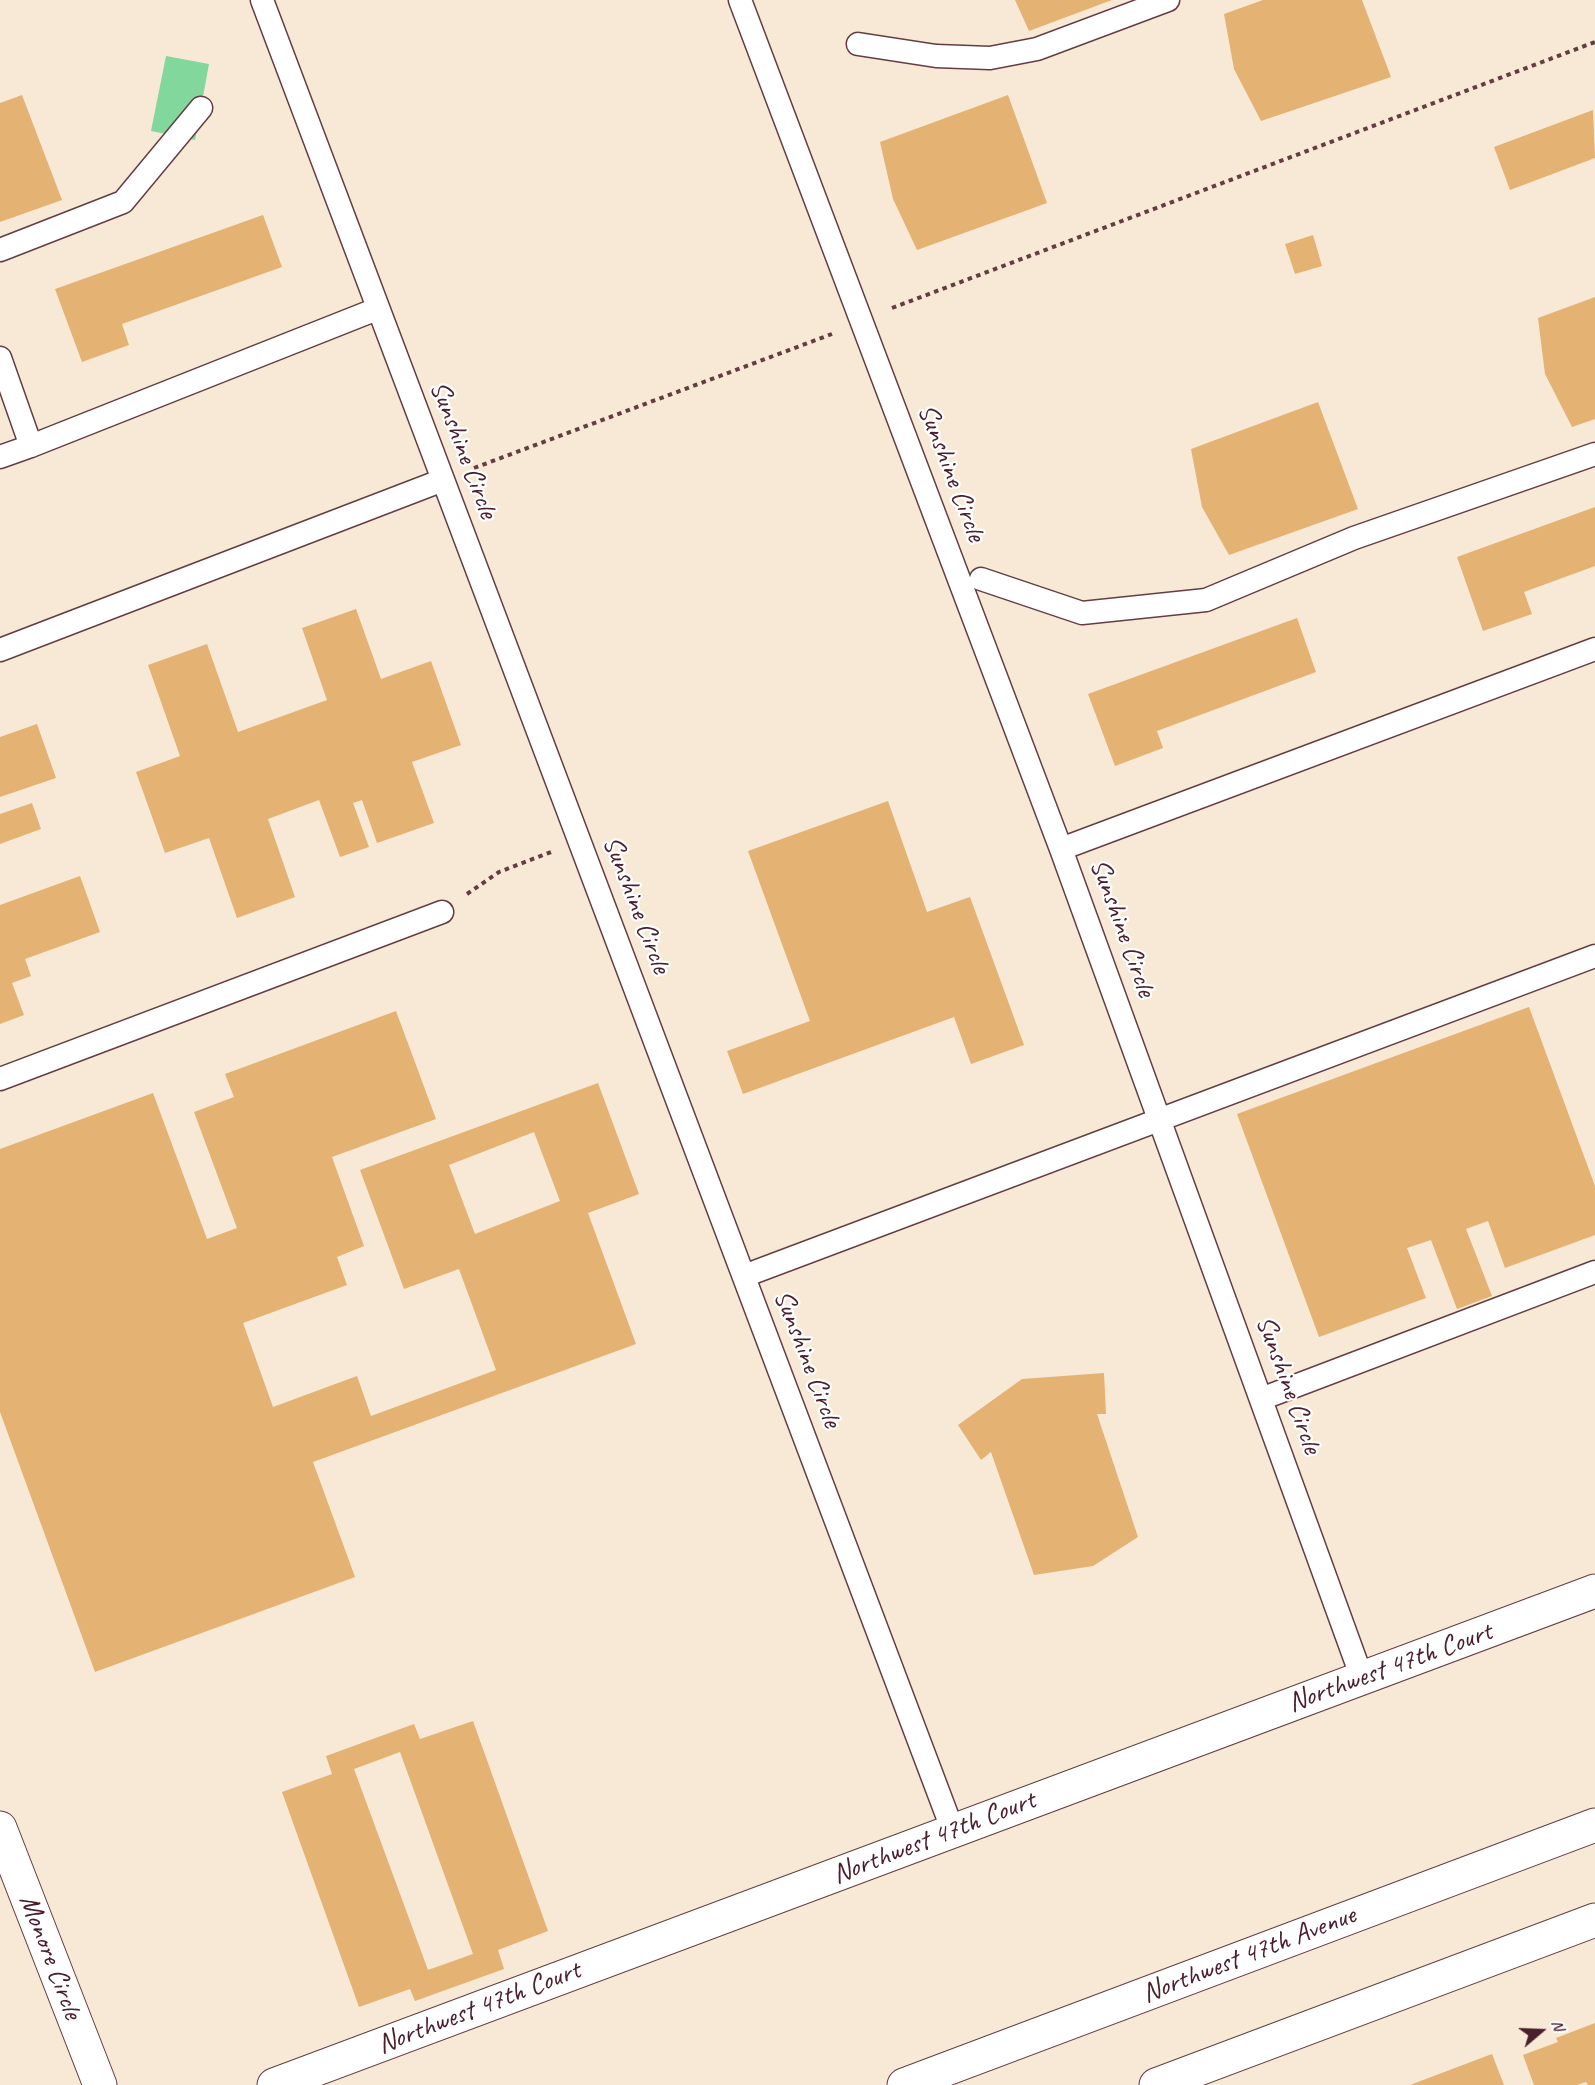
<!DOCTYPE html>
<style>
body{margin:0}
#map{position:relative;width:1595px;height:2085px;overflow:hidden;background:#f7e9d5;font-family:Caveat,sans-serif}
canvas{display:block}
.north{position:absolute;left:1511px;top:2001px;width:60px;height:60px;-webkit-text-stroke:4px #fff;paint-order:stroke;rotate:71deg;font-size:16px;font-weight:700;line-height:24px;text-align:center;color:#4a1f2b}
.north::after{content:'';display:block;margin:auto;width:21px;height:27px;background:#4a1f2b;clip-path:polygon(50% 0,100% 100%,50% 72%,0 100%)}
</style>
<div id="map">
<canvas width="1595" height="2085"></canvas>
<div class="north">N</div>
</div>
<script>
const g = document.querySelector('canvas').getContext('2d');
g.lineJoin = 'round';
function fillPath(path, color) {
  g.fillStyle = color;
  g.fill(path, 'evenodd');
}
function poly(rows) {
  const path = new Path2D();
  for (const r of rows) {
    path.moveTo(r[0], r[1]);
    for (let i = 2; i < r.length; i += 2) path.lineTo(r[i], r[i + 1]);
  }
  return path;
}
function stroke(path, color, width, dash) {
  g.strokeStyle = color;
  g.lineWidth = width;
  g.lineCap = dash ? 'butt' : 'round';
  g.setLineDash(dash || []);
  g.stroke(path);
}
function drawText(font, color, halo, rows, align = 'center') {
  g.font = font + ' Caveat,sans-serif';
  g.lineWidth = 4.5;
  g.setLineDash([]);
  g.textBaseline = 'middle';
  g.strokeStyle = halo;
  g.fillStyle = color;
  for (const [text, x, y, turn = 0] of rows) {
    g.save();
    g.translate(x, y);
    g.rotate((+turn || 0) * Math.PI / 180);
    g.textAlign = isNaN(turn) ? turn : align;
    if (halo) g.strokeText(text, 0, 0);
    g.fillText(text, 0, 0);
    g.restore();
  }
}
const green = poly([
 [166,56,209,64,195,140,151,131]
]);
const building = poly([
 [1015,0,1112,0,1029,31],
 [1263,0,1362,0,1391,77,1261,121,1234,69,1224,14],
 [22,95,62,200,0,222,0,103],
 [1008,95,1047,203,917,250,893,199,880,142],
 [1593,110,1595,158,1510,190,1494,147],
 [263,215,282,267,122,324,129,345,82,362,55,289],
 [1313,235,1322,266,1295,274,1285,244],
 [1595,297,1595,419,1572,427,1545,374,1538,318],
 [1318,402,1358,509,1229,555,1202,507,1191,449],
 [1595,507,1595,566,1524,592,1532,614,1483,631,1457,557],
 [356,609,381,679,431,661,461,745,412,762,434,823,377,843,362,800,353,803,369,847,340,857,319,800,268,819,295,897,237,918,209,838,165,853,136,772,180,756,148,665,207,644,238,732,327,700,302,628],
 [1297,618,1316,672,1157,731,1163,748,1115,766,1088,694],
 [37,724,56,778,0,797,0,737],
 [888,801,927,912,970,897,1024,1045,971,1064,954,1017,743,1094,727,1051,810,1021,748,851],
 [32,803,41,829,0,844,0,814],
 [80,876,100,932,25,959,31,976,12,983,24,1015,0,1024,0,905],
 [1529,1007,1595,1186,1595,1235,1505,1268,1488,1221,1466,1229,1492,1296,1457,1309,1431,1240,1407,1248,1426,1298,1319,1337,1237,1114],
 [396,1011,436,1119,332,1157,364,1246,337,1257,347,1285,243,1323,273,1407,357,1376,371,1416,496,1370,459,1269,404,1289,360,1170,598,1083,639,1194,588,1213,636,1344,313,1462,355,1577,95,1672,0,1412,0,1149,153,1093,207,1239,237,1228,194,1112,234,1097,225,1074],
 [534,1132,560,1201,475,1234,449,1165],
 [1104,1373,1106,1414,1097,1414,1138,1537,1093,1566,1034,1575,991,1452,981,1460,958,1425,1022,1379],
 [473,1721,548,1931,498,1950,504,1969,415,2001,410,1989,359,2007,282,1792,332,1774,326,1756,414,1724,420,1739],
 [400,1752,473,1954,428,1970,354,1769],
 [1595,2023,1595,2085,1588,2085,1586,2082,1577,2085,1534,2085,1523,2055,1558,2042,1556,2038],
 [1492,2054,1504,2085,1410,2085]
]);
const path = poly([
 [892,308,1595,42],
 [474,468,832,334],
 [467,894,499,872,551,852]
]);
const service = poly([
 [262,0,953,1831],
 [740,0,1061,849,1362,1678],
 [858,44,936,56,990,58,1037,49,1168,0],
 [0,250,123,202,201,108],
 [0,358,31,446,377,309],
 [0,457,31,446],
 [981,579,1082,613,1206,600,1354,538,1595,454],
 [0,650,443,480],
 [1061,849,1595,649],
 [0,1079,442,912],
 [744,1276,1595,956],
 [1261,1399,1595,1272]
]);
const minor = poly([
 [0,1828,100,2085],
 [274,2085,1595,1591]
]);
const secondary = poly([
 [904,2085,1595,1825],
 [1156,2085,1595,1920]
]);
const streetNames = [
 ["Sunshine Circle",463,450,69],
 ["Sunshine Circle",951,473,69],
 ["Sunshine Circle",636,905,69],
 ["Sunshine Circle",1122,928,70],
 ["Sunshine Circle",807,1359,69],
 ["Sunshine Circle",1288,1385,70],
 ["Northwest 47th Court",1390,1668,-20],
 ["Northwest 47th Court",934,1838,-21],
 ["Northwest 47th Avenue",1249,1955,-21],
 ["Monore Circle",50,1957,69],
 ["Northwest 47th Court",479,2008,-21]
];
fillPath(green, '#82d89c');
fillPath(building, '#e4b272');
stroke(service, '#643d44', 25);
stroke(minor, '#643d44', 35);
stroke(secondary, '#643d44', 35);
stroke(path, '#643d44', 4, [4.5, 4.5]);
stroke(service, '#fff', 22);
stroke(minor, '#fff', 33);
stroke(secondary, '#fff', 33);
drawText('28px', '#4a1f2b', '#fff', streetNames);
</script>
